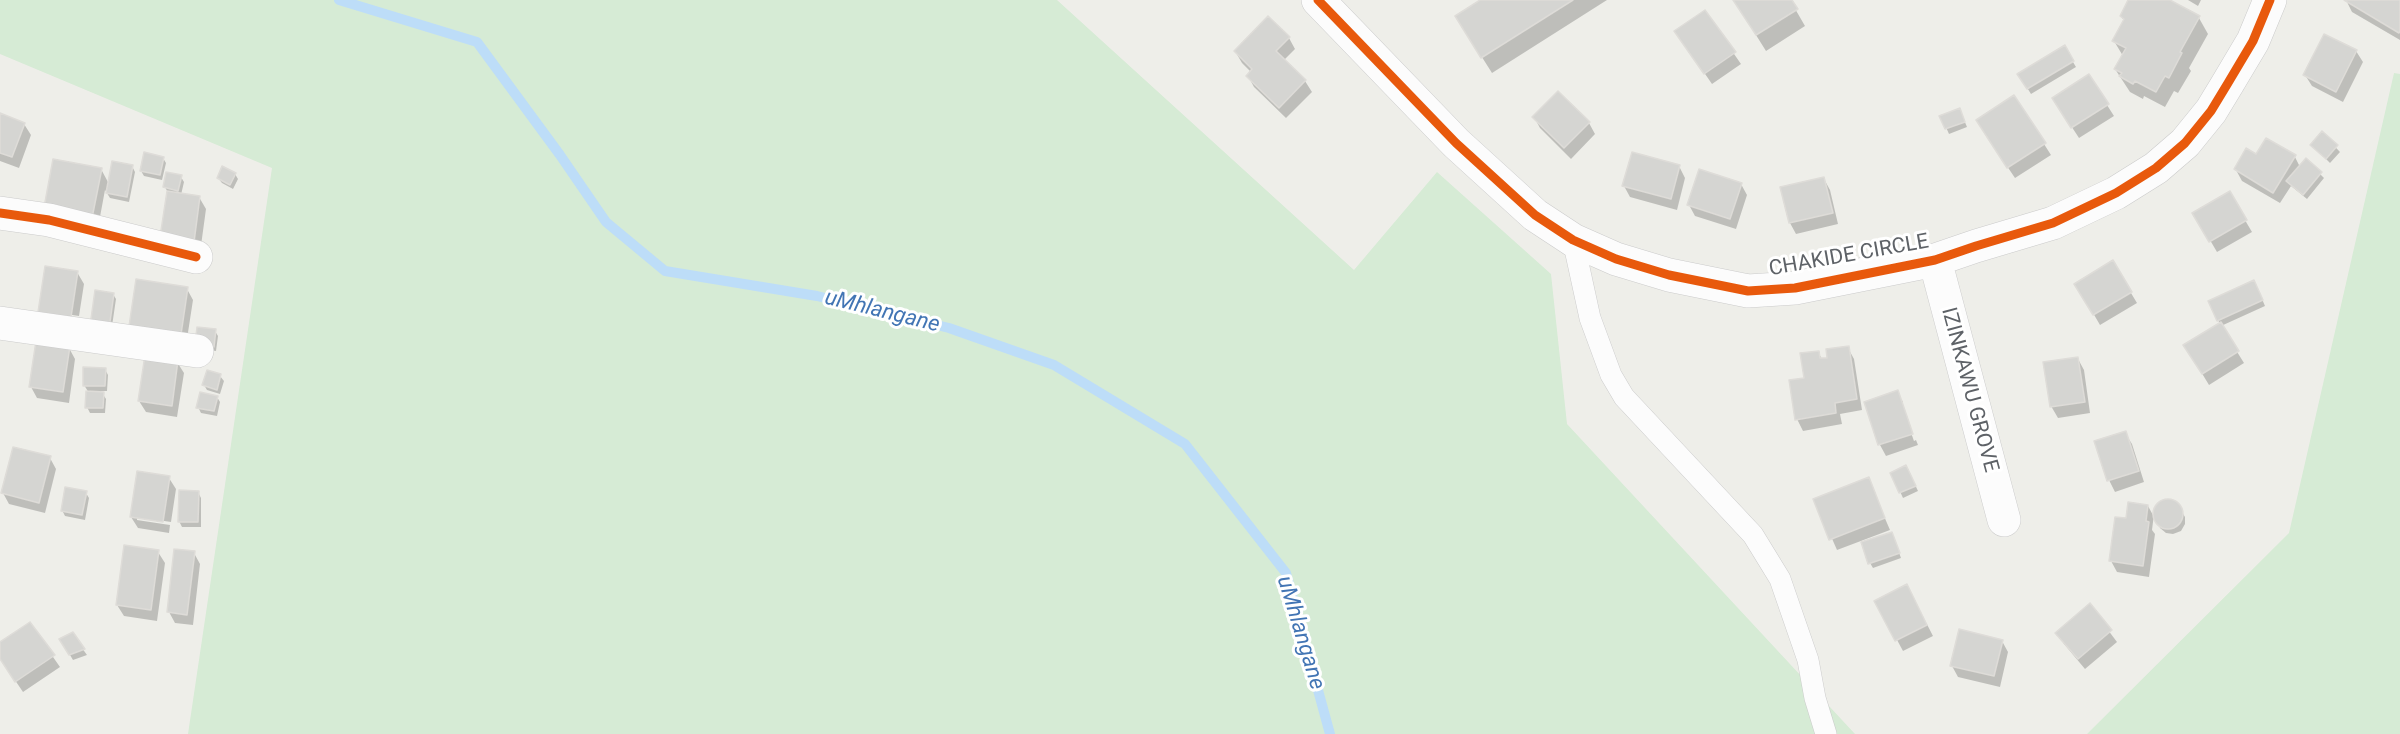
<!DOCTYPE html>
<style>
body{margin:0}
canvas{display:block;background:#eeeee9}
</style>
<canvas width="2400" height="734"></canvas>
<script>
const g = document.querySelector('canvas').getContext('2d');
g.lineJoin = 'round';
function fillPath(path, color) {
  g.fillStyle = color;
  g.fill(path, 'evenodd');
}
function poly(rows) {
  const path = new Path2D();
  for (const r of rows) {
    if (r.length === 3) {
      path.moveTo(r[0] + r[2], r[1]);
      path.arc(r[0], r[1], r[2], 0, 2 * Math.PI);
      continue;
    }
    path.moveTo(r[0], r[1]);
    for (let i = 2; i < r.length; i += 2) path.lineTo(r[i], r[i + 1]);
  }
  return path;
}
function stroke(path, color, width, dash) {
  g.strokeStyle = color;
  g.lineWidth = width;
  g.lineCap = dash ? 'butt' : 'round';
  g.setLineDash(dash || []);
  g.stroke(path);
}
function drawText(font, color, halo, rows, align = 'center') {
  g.font = font + ' Roboto,sans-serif';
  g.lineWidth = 6;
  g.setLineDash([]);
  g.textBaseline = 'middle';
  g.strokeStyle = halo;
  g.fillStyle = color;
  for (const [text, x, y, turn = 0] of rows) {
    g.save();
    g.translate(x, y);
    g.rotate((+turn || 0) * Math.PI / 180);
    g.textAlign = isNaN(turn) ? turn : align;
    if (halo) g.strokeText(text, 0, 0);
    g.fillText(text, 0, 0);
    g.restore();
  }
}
const green = poly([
 [0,0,1057,0,1354,270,1437,172,1551,274,1567,424,1855,734,188,734,272,168,0,54],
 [2394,73,2400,74,2400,734,2087,734,2289,533]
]);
const shadow = poly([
 [1483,0,1607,0,1492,73,1466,32],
 [1734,0,1790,0,1805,26,1766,51],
 [2130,0,2167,0,2199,18,2208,34,2189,68,2191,71,2178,93,2174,91,2165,107,2144,96,2143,99,2130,92,2115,69,2123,56,2114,41,2124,21,2121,16],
 [2188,0,2201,0,2198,6],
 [2346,0,2400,0,2400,40,2352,12],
 [1705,12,1741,64,1712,84,1676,32],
 [1289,38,1295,49,1284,60,1305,81,1312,92,1286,118,1254,87,1248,76,1251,72,1242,63,1235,51],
 [2064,47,2076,67,2031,94,2019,75],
 [2356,51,2363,62,2343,102,2312,86,2305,75],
 [2014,97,2051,155,2015,178,1984,132],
 [2107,105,2114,116,2079,138,2060,109],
 [0,115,24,124,31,135,19,168,0,161],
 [1962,115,1967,127,1949,134,1941,116],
 [1534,117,1589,123,1595,134,1571,159,1540,128],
 [2322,133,2340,152,2330,163,2312,145],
 [2257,157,2295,157,2300,167,2306,160,2324,178,2307,199,2291,186,2280,203,2242,181,2236,170],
 [163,158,166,163,162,180,144,176,141,171],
 [132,166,135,172,129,202,110,198,105,190,97,233,51,224,101,169,109,184],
 [1679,166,1685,178,1677,210,1630,197,1624,186],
 [235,174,238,179,233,189,222,183,218,178],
 [181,177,184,182,181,195,199,197,206,209,200,253,165,187],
 [1824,179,1830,190,1838,224,1796,234,1790,223],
 [1741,184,1747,195,1736,229,1695,216,1689,205],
 [2229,193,2252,232,2217,252,2194,213],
 [2113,263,2137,303,2100,325,2076,284],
 [46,268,77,272,84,284,79,316,45,311,45,315,78,319,77,327,46,323,39,312],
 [2257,287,2265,306,2221,326,2244,363,2209,385,2192,357,2220,324,2218,320],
 [187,289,193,300,185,352,136,344],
 [113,294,116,299,111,333,94,331],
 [215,331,218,336,216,351,200,349],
 [69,348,75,359,69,403,37,398,31,387],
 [1848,348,1854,359,1862,410,1840,414,1842,424,1803,431,1797,419,1806,379,1818,352,1822,359,1828,359],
 [2078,359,2084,370,2090,413,2058,418,2051,406],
 [177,362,184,373,177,417,146,412,139,401],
 [105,369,108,375,107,391,101,391,106,399,105,413,90,413,87,407,89,393,84,385],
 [220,376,224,381,220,394,207,390,204,385],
 [1897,392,1903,402,1900,402,1914,441,1916,440,1918,445,1886,456,1880,445,1866,403],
 [217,397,220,402,217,416,201,413,198,407],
 [2125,433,2132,444,2144,482,2115,492,2109,480],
 [50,458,56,469,45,513,9,504,3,493],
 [1909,472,1918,491,1903,498,1892,474],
 [169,478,176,489,171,522,137,517,137,520,170,525,169,533,138,528,131,517],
 [1868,479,1890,530,1837,550,1815,500],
 [198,492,201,498,201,527,182,527,179,521],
 [86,493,89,498,85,520,65,516,62,510],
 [2170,500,2177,504,2185,517,2185,524,2181,531,2173,534,2166,533,2160,528,2154,514,2152,530,2155,534,2149,577,2117,572,2111,561,2127,520,2148,506,2154,517,2157,506,2163,501],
 [1892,533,1901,558,1873,568,1870,563],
 [158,552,165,563,157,621,124,616,117,605],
 [194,553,200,564,193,625,175,623,169,612],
 [1913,597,1933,636,1903,651,1876,601],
 [2090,606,2117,642,2085,669,2064,644,2057,633],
 [30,624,60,667,23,692,0,658,0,644],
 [72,634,87,655,73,660,61,640],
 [2002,641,2008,652,2000,687,1958,677,1952,666]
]);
const stream = poly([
 [339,0,477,42,560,155,606,222,665,271,817,296,949,328,1054,365,1185,444,1286,573,1330,734]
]);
const building = poly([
 [1480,0,1573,0,1481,58,1455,16,1480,0],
 [1733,0,1792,0,1798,9,1756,35,1733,0],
 [2128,0,2170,0,2200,16,2180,52,2182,53,2169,78,2165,76,2156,92,2135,81,2133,84,2119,76,2122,73,2114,69,2126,48,2112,41,2124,19,2120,16,2128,0],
 [2344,0,2400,0,2400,31,2399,33,2344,0],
 [1705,10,1736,52,1704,74,1674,31,1705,10],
 [1268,16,1290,37,1276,51,1306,80,1279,108,1246,76,1252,69,1234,51,1268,16],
 [2324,34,2357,50,2336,92,2303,75,2324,34],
 [2065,45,2074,61,2027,89,2017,74,2065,45],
 [2089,74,2109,104,2071,128,2052,98,2089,74],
 [1558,91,1590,122,1564,148,1532,117,1558,91],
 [2014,95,2046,143,2007,168,1976,120,2014,95],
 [1960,108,1965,122,1945,129,1939,116,1960,108],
 [0,113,25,123,12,157,0,153,0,113],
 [2322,131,2338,145,2326,159,2310,145,2322,131],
 [2266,138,2296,155,2273,193,2234,169,2246,148,2256,154,2266,138],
 [144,152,164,157,160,175,140,171,144,152],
 [1632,152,1680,165,1671,199,1622,186,1632,152],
 [2306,158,2322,172,2303,195,2286,181,2306,158],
 [53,159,102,168,91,223,43,213,53,159],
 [112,161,133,165,127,197,106,193,112,161],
 [222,166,236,173,230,185,217,178,222,166],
 [1699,169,1742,183,1730,219,1687,205,1699,169],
 [166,172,182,175,178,191,163,187,166,172],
 [1824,177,1833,213,1789,223,1780,187,1824,177],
 [167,191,200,196,194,242,160,237,167,191],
 [2230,191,2247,220,2209,242,2192,213,2230,191],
 [2113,260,2132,292,2093,315,2074,284,2113,260],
 [45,266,78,271,71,317,38,312,45,266],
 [136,279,188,287,180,341,128,333,136,279],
 [2254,280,2263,300,2217,321,2208,301,2254,280],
 [95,290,114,293,109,329,90,326,95,290],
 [2221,322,2239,351,2202,374,2183,345,2221,322],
 [197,327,216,329,214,347,195,344,197,327],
 [36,341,70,346,63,392,29,387,36,341],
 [1849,346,1857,399,1835,403,1836,413,1795,420,1789,380,1804,378,1800,353,1819,351,1820,358,1827,358,1826,349,1849,346],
 [145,355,178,360,172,406,138,401,145,355],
 [2078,357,2085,402,2050,407,2043,362,2078,357],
 [83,367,106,368,105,386,83,386,83,367],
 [207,370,221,374,217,390,202,385,207,370],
 [1898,390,1913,434,1878,445,1864,402,1898,390],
 [86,391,104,392,103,408,85,408,86,391],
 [200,392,218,396,214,411,196,408,200,392],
 [2126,431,2139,471,2107,481,2094,441,2126,431],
 [13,447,51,456,39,503,1,493,13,447],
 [1906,465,1916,486,1899,493,1890,473,1906,465],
 [137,471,170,476,163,522,130,517,137,471],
 [1869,477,1885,518,1829,540,1813,499,1869,477],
 [65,487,87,491,82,515,61,511,65,487],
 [179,490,199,491,198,522,178,522,179,490],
 [2168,514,15],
 [2128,502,2148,505,2146,521,2149,522,2143,566,2109,561,2115,517,2126,518,2128,502],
 [1892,532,1900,553,1868,564,1861,542,1892,532],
 [124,545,159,550,151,610,116,605,124,545],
 [174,549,195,551,187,615,167,612,174,549],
 [1907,584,1927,625,1895,641,1874,601,1907,584],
 [2090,603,2112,630,2078,659,2055,633,2090,603],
 [30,622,55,655,15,682,0,659,0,642,30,622],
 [1959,629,2003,640,1994,676,1950,666,1959,629],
 [73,632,85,649,69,655,59,639,73,632]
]);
const lane = poly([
 [1573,240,1590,318,1611,375,1624,397,1753,535,1780,579,1808,660,1815,698,1826,734]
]);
const street = poly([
 [1318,0,1456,143,1535,215,1573,240,1616,259,1669,275,1748,291,1795,288,1935,260,1976,246,2053,223,2116,193,2156,168,2185,143,2211,111,2228,83,2253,41,2270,0],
 [0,213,49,220,196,257],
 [1935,260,2004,520],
 [0,323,197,351]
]);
const cycleway = poly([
 [1318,0,1456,143,1535,215,1573,240,1616,259,1669,275,1748,291,1795,288,1935,260,1976,246,2053,223,2116,193,2156,168,2185,143,2211,111,2228,83,2253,41,2270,0],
 [0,213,49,220,196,257]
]);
const streetNames = [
 ["CHAKIDE CIRCLE",1849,256,-10],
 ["IZINKAWU GROVE",1969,390,75]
];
const waterNames = [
 ["uMhlangane",882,312,14],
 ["uMhlangane",1300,633,73]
];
fillPath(green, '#d6ebd5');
fillPath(shadow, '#0003');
stroke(stream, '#bdddf8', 10);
fillPath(building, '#d5d5d2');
stroke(building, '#dedcd8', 1.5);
stroke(lane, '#cbcbcb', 22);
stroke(street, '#cbcbcb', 34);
stroke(lane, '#fcfcfc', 21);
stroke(street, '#fcfcfc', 33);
stroke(cycleway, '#e8590c', 9);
drawText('21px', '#5e6267', '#fff', streetNames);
drawText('italic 22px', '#4275b4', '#fff', waterNames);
</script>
